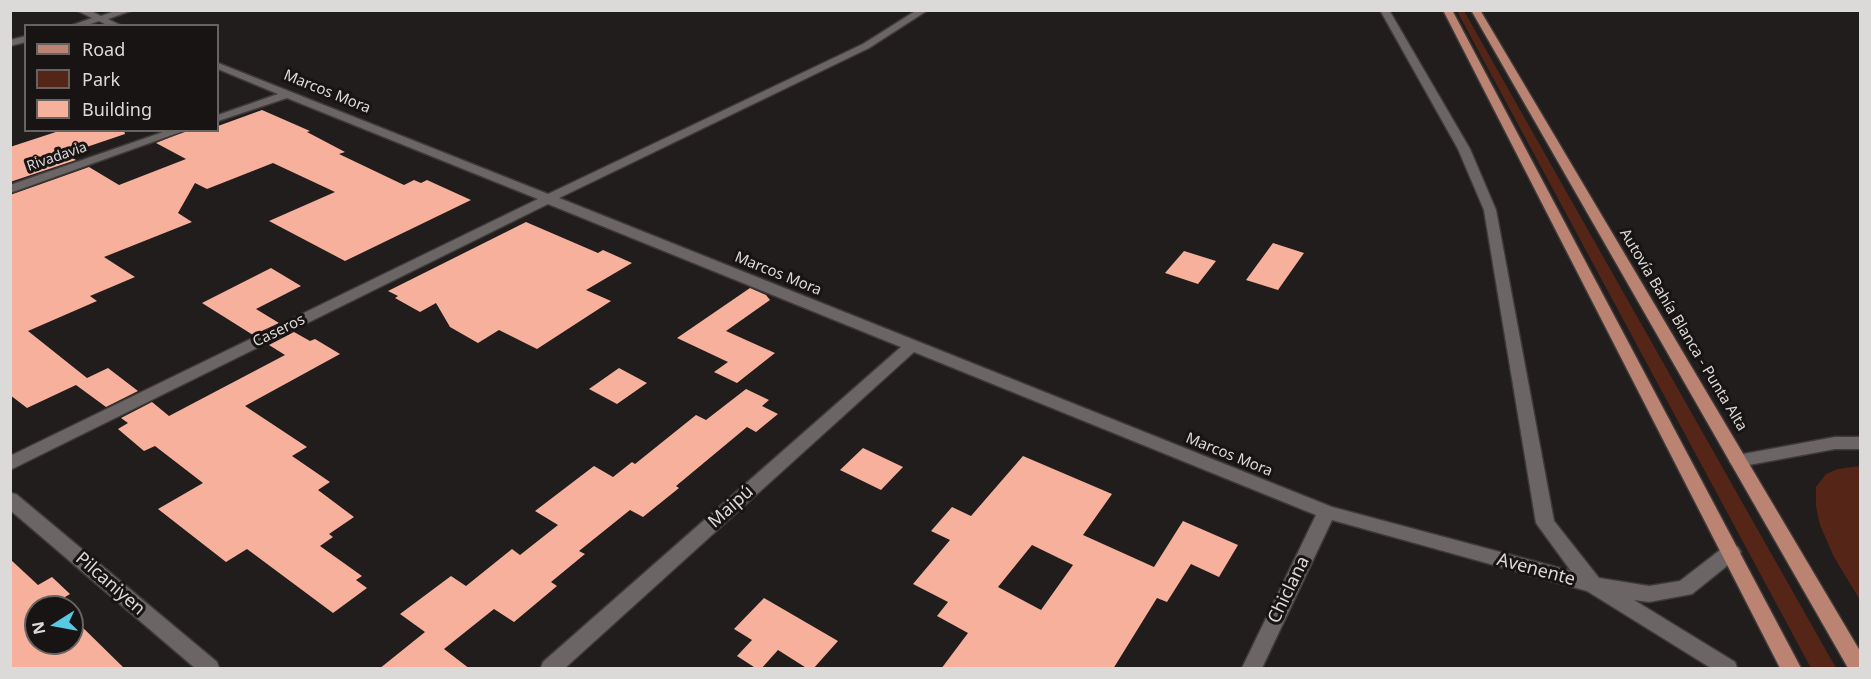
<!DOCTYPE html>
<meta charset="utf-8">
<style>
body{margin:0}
#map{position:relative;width:1871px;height:679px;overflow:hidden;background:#211d1c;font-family:"Noto Sans",sans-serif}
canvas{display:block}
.frame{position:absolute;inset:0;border:12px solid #dcdad9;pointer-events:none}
.legend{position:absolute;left:24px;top:24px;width:195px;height:108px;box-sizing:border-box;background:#181413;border:2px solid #666362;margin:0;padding:8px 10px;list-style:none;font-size:18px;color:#dcdad9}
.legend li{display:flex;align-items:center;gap:12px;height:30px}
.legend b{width:30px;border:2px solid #666362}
.north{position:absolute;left:24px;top:595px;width:60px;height:60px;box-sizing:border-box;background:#181413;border:2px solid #666362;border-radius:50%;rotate:259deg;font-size:16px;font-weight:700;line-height:24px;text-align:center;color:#dcdad9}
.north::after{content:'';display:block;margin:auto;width:21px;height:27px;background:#59c8e5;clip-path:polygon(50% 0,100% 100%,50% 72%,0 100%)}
</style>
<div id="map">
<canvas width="1871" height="679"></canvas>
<div class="frame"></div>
<ul class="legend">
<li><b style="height:8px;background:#bb8372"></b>Road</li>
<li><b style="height:16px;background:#552618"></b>Park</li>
<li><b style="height:16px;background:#f7b09b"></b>Building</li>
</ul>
<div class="north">N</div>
</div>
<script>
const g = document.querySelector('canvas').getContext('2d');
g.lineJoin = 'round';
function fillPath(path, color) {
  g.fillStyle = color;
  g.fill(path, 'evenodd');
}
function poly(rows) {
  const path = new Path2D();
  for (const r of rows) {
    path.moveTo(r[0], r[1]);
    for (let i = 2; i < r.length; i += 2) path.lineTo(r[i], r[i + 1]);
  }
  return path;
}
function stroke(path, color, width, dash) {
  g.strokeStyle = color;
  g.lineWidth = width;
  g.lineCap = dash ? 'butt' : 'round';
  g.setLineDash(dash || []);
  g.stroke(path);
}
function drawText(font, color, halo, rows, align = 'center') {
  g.font = font + ' "Noto Sans",sans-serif';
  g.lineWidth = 6;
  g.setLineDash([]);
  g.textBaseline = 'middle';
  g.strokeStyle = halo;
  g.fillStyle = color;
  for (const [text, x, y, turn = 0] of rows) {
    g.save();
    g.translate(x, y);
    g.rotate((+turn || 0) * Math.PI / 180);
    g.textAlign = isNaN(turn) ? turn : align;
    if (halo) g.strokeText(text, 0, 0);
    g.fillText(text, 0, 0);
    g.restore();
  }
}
const green = poly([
 [1457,11,1464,11,1836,668,1811,668],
 [1860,466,1860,600,1834,557,1820,525,1816,506,1816,487,1826,474,1838,469]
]);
const building = poly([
 [262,110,310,131,307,132,345,152,339,154,404,185,414,180,421,183,427,180,471,200,345,261,269,221,335,192,273,163,207,189,195,183,178,213,192,222,104,257,135,277,90,296,97,301,28,331,87,378,108,368,138,391,106,407,76,385,27,408,10,395,10,195,89,167,119,185,186,159,156,143,188,130,218,130,218,126],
 [62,130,124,130,125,134,66,154,76,160,10,182,10,147],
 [526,222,598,253,603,250,632,263,586,290,611,301,537,349,499,330,478,343,450,327,436,303,420,312,395,298,398,296,388,291],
 [1273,243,1304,253,1278,290,1246,280],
 [1184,251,1216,261,1198,284,1165,273],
 [271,268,301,286,256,309,279,323,253,335,202,303],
 [750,288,766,295,770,300,726,331,775,353,737,383,714,372,728,362,677,338],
 [294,332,310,341,315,339,340,354,245,406,307,447,292,456,330,482,318,490,354,517,329,534,333,537,320,546,362,576,356,580,367,588,333,613,247,549,226,562,158,509,203,483,155,446,144,451,118,429,128,423,121,418,152,402,169,416,285,355,269,345],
 [619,368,647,383,617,404,589,389],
 [746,389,769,400,762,406,778,414,756,432,747,427,676,486,679,488,643,517,630,510,579,551,585,554,551,582,557,586,514,622,494,609,444,649,470,669,379,669,425,632,400,614,451,576,466,586,512,549,520,555,558,525,535,511,594,466,613,477,632,462,635,464,696,415,706,420],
 [863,448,903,467,881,490,840,470],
 [1023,456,1112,494,1083,535,1154,567,1183,521,1238,545,1219,577,1191,564,1167,602,1157,598,1113,669,941,669,968,633,937,616,948,602,913,584,950,540,931,531,952,507,971,516],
 [1032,545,1073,565,1041,610,998,587],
 [10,559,38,585,52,577,70,594,57,602,62,607,36,607,36,643,72,643,72,617,125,669,10,669],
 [764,598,838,641,813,669,808,669,778,650,761,669,757,669,737,656,752,640,734,629]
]);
const street = poly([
 [76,10,89,10,101,16,118,10,133,10,108,19,122,26,109,26,99,21,85,26,70,26,92,18,76,10],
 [917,10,928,10,869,48,559,198,1332,507,1571,571,1536,523,1484,210,1458,149,1380,10,1389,10,1470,149,1496,210,1554,521,1599,578,1649,586,1680,581,1724,547,1731,545,1738,547,1741,552,1738,557,1692,594,1649,602,1634,600,1735,662,1737,668,1711,668,1587,591,1332,520,1262,668,1242,668,1316,515,914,352,565,668,541,668,543,662,901,347,548,204,10,470,10,456,538,199,287,98,218,121,218,115,278,94,218,69,218,63,548,194,863,44,917,10],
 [26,36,26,42,10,46,10,40,26,36],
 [169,130,186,130,10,193,10,185,169,130],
 [1835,437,1860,437,1860,449,1835,449,1738,467,1732,465,1729,461,1732,457,1738,455,1835,437],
 [10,493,16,494,217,662,219,668,195,668,10,510,10,493]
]);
const primary = poly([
 [1443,10,1452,10,1801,668,1780,668,1443,10],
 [1471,10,1480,10,1860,651,1860,668,1848,668,1471,10]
]);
const farStreetnames = [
 ["Rivadavia",57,157,-19]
];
const streetNames = [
 ["Marcos Mora",327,92,22],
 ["Marcos Mora",778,274,22],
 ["Autovía Bahía Blanca - Punta Alta",1683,330,59],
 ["Caseros",279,331,-26],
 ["Marcos Mora",1229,455,22]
];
const nearStreetnames = [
 ["Maipú",731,507,-42],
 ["Avenente",1536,570,15],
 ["Pilcaniyen",110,584,41],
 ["Chiclana",1289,590,-64]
];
fillPath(green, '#552618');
fillPath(building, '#f7b09b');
stroke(street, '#3d3a39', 3);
stroke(primary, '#3d3a39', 3);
fillPath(street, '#6b6665');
fillPath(primary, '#bb8372');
drawText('14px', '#dcdad9', '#181413', farStreetnames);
drawText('15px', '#dcdad9', '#181413', streetNames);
drawText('18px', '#dcdad9', '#181413', nearStreetnames);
</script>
